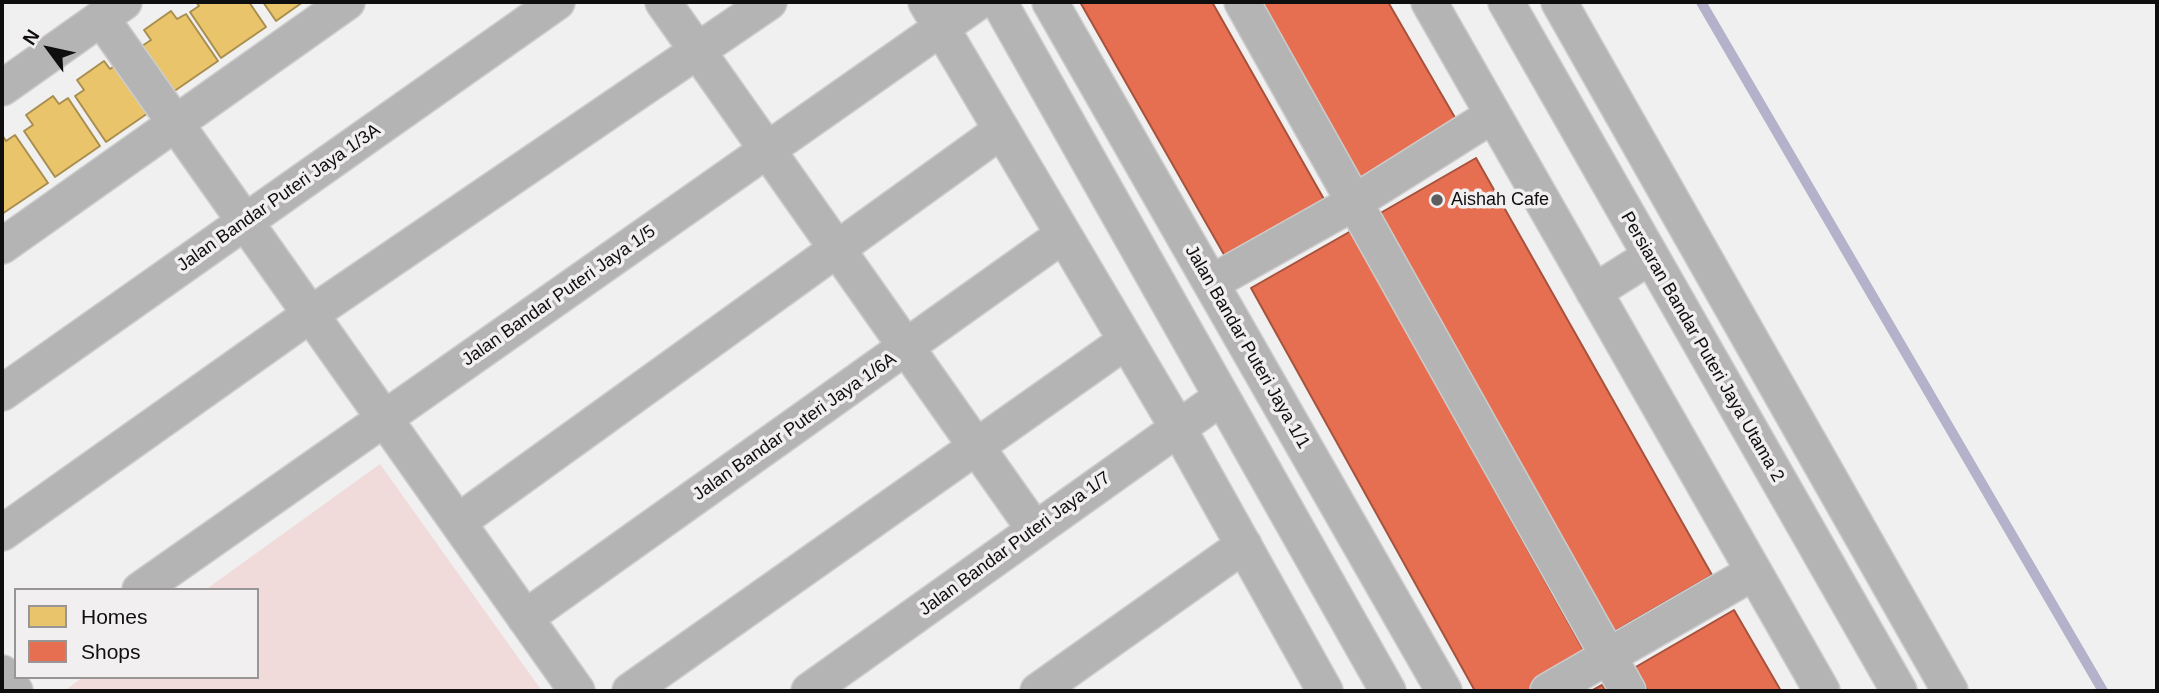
<!DOCTYPE html>
<style>
body{margin:0}
#map{position:relative;width:2159px;height:693px;overflow:hidden;background:#f1f0f1;font-family:Arial,sans-serif}
canvas{display:block}
.frame{position:absolute;inset:0;border:4px solid #100f0f;pointer-events:none}
.legend{position:absolute;left:14px;top:588px;width:245px;height:91px;box-sizing:border-box;background:#f2eff1;border:2px solid #989597;margin:0;padding:9px 12px;list-style:none;font-size:21px;color:#100f0f}
.legend li{display:flex;align-items:center;gap:14px;height:35px}
.legend b{width:35px;border:2px solid #989597}
.north{position:absolute;left:14px;top:14px;width:70px;height:70px;-webkit-text-stroke:5px #f2eff1;paint-order:stroke;rotate:303deg;font-size:19px;font-weight:700;line-height:28px;text-align:center;color:#100f0f}
.north::after{content:'';display:block;margin:auto;width:24px;height:32px;background:#100f0f;clip-path:polygon(50% 0,100% 100%,50% 72%,0 100%)}
</style>
<div id="map">
<canvas width="2159" height="693"></canvas>
<div class="frame"></div>
<ul class="legend">
<li><b style="height:19px;background:#e9c46a"></b>Homes</li>
<li><b style="height:19px;background:#e76f51"></b>Shops</li>
</ul>
<div class="north">N</div>
</div>
<script>
const g = document.querySelector('canvas').getContext('2d');
g.lineJoin = 'round';
function fillPath(path, color) {
  g.fillStyle = color;
  g.fill(path, 'evenodd');
}
function poly(rows) {
  const path = new Path2D();
  for (const r of rows) {
    path.moveTo(r[0], r[1]);
    for (let i = 2; i < r.length; i += 2) path.lineTo(r[i], r[i + 1]);
  }
  return path;
}
function stroke(path, color, width, dash) {
  g.strokeStyle = color;
  g.lineWidth = width;
  g.lineCap = dash ? 'butt' : 'round';
  g.setLineDash(dash || []);
  g.stroke(path);
}
function drawText(font, color, halo, rows, align = 'center') {
  g.font = font + ' Arial,sans-serif';
  g.lineWidth = 7;
  g.setLineDash([]);
  g.textBaseline = 'middle';
  g.strokeStyle = halo;
  g.fillStyle = color;
  for (const [text, x, y, turn = 0] of rows) {
    g.save();
    g.translate(x, y);
    g.rotate((+turn || 0) * Math.PI / 180);
    g.textAlign = isNaN(turn) ? turn : align;
    if (halo) g.strokeText(text, 0, 0);
    g.fillText(text, 0, 0);
    g.restore();
  }
}
const green = poly([
 [380,464,542,691,64,691,83,677,257,677,257,590,205,590]
]);
const homes = poly([
 [196,2,249,2,266,27,221,58,190,12,199,6,196,2],
 [263,2,303,2,276,21,263,2],
 [171,11,177,19,186,14,218,61,173,92,142,46,151,40,144,30,171,11],
 [104,61,110,69,119,63,151,111,106,142,75,96,84,90,77,80,104,61],
 [53,96,59,104,68,98,100,146,55,177,24,131,33,125,26,115,53,96],
 [2,135,6,141,15,135,48,183,2,214,2,135]
]);
const shops = poly([
 [1080,2,1212,2,1325,201,1226,258,1080,2],
 [1259,2,1388,2,1461,128,1364,184,1259,2],
 [1476,158,1712,575,1613,632,1377,215,1476,158],
 [1351,231,1588,658,1529,691,1475,691,1251,288,1351,231],
 [1734,610,1781,691,1648,691,1634,668,1734,610],
 [1602,685,1606,691,1591,691,1602,685]
]);
const stream = poly([
 [1701,2,2103,691]
]);
const minor = poly([
 [663,2,1035,530],
 [926,2,1178,428,1325,691],
 [999,2,1388,691],
 [1050,2,1444,691],
 [1242,2,1628,691],
 [1429,2,1822,691],
 [1506,2,1899,691],
 [1559,2,1950,691],
 [101,18,577,691],
 [2,88,124,2],
 [2,246,347,2],
 [1211,283,1355,202,1493,115],
 [1594,292,1651,256],
 [2,393,557,2],
 [458,522,1002,130],
 [2,533,311,314,769,2],
 [140,590,978,2],
 [525,618,1063,235],
 [2,673,15,691],
 [630,691,1126,341],
 [809,691,1222,397],
 [1038,691,1244,545],
 [1548,691,1754,572]
]);
const markers = [
 [1437,200,7,"#5f5e5e"]
];
const streetNames = [
 ["Jalan Bandar Puteri Jaya 1/3A",279,198,-35],
 ["Jalan Bandar Puteri Jaya 1/5",559,296,-35],
 ["Jalan Bandar Puteri Jaya 1/1",1247,347,60],
 ["Persiaran Bandar Puteri Jaya Utama 2",1702,347,60],
 ["Jalan Bandar Puteri Jaya 1/6A",795,427,-35],
 ["Jalan Bandar Puteri Jaya 1/7",1015,544,-36]
];
const poiNames = [
 ["Aishah Cafe",1451,200]
];
fillPath(green, '#f1dbda');
fillPath(homes, '#e9c46a');
stroke(homes, '#a88e4f', 2);
fillPath(shops, '#e76f51');
stroke(shops, '#a6523d', 2);
stroke(stream, '#b4b2ca', 10);
stroke(minor, '#cdcccd', 38);
stroke(minor, '#b5b4b5', 35);
for (const [x, y, r, color] of markers) {
  const dot = new Path2D();
  dot.arc(x, y, r, 0, 2 * Math.PI);
  g.fillStyle = color;
  g.fill(dot);
  stroke(dot, '#f2eff1', 2.5);
}
drawText('18px', '#100f0f', '#f2eff1', streetNames);
drawText('18px', '#100f0f', '#f2eff1', poiNames, 'left');
</script>
